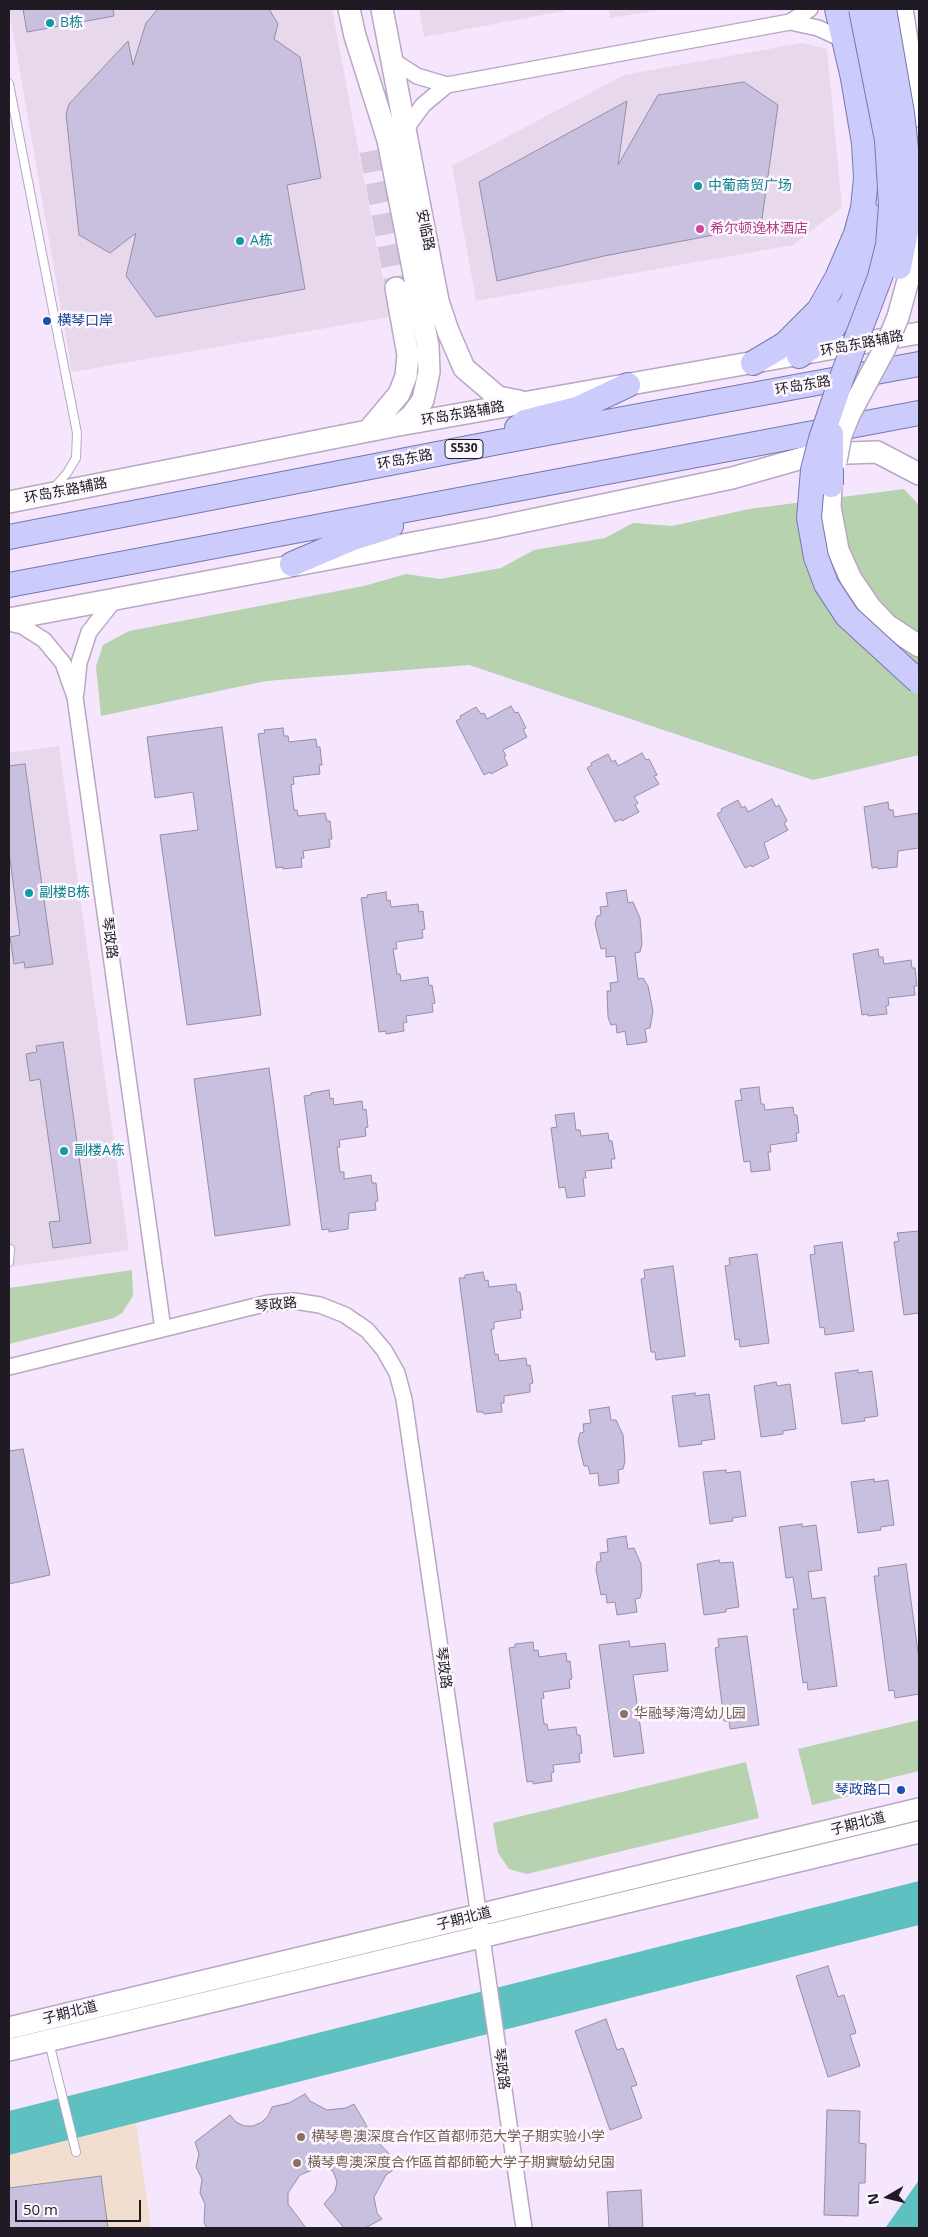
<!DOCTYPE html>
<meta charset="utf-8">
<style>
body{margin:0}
#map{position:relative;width:928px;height:2237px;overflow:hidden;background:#f5e6fe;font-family:"Open Sans",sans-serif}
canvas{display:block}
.frame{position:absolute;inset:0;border:10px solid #201a24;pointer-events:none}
.north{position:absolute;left:863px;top:2172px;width:50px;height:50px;-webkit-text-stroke:4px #fcf8fe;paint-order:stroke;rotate:262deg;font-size:14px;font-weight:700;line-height:20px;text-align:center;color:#201a24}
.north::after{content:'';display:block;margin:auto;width:18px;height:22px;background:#201a24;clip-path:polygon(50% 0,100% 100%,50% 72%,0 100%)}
.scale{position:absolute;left:15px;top:2200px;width:126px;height:22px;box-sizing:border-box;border:2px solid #201a24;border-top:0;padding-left:6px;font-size:15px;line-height:18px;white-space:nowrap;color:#201a24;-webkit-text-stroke:4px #fcf8fe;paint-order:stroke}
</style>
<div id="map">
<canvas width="928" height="2237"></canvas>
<div class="frame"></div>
<div class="north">N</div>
<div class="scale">50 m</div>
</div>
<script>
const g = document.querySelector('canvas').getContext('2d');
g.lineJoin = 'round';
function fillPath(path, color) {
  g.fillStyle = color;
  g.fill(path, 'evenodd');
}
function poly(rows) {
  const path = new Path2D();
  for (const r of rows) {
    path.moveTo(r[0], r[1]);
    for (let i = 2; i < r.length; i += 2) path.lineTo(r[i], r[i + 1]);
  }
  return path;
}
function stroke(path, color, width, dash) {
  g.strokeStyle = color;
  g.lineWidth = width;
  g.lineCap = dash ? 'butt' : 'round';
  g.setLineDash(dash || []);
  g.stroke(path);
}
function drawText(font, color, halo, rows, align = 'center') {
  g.font = font + ' "Open Sans","Noto Sans SC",sans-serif';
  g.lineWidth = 5;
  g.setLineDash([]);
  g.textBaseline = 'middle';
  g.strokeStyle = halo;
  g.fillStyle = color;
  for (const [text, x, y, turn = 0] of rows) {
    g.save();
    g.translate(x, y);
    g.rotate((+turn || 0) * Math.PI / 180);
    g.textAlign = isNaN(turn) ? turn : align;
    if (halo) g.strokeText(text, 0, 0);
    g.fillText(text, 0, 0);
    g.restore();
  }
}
const commercial = poly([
 [9,9,332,9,390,317,72,372],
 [419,9,564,9,564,11,424,37],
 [609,9,667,9,610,18],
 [802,43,827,49,842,207,793,245,476,301,452,166,624,75],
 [59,746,129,1250,9,1267,9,753]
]);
const industrial = poly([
 [136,2123,151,2228,9,2228,9,2155]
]);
const green = poly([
 [904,489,919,505,919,755,813,780,469,665,266,681,101,716,96,666,103,645,129,631,364,586,406,574,440,579,501,568,534,550,605,538,633,523,672,526,749,509],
 [132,1270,133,1296,122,1313,114,1318,9,1344,9,1288],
 [919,1720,919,1771,874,1782,846,1797,812,1805,798,1749],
 [746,1762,759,1818,527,1874,509,1869,498,1853,493,1823]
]);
const water = poly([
 [919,1881,919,1925,9,2155,9,2111],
 [919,2180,919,2228,888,2228,886,2227]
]);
const building = poly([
 [23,9,113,9,114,16,27,32,23,9],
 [158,9,269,9,278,24,274,39,300,57,321,178,287,185,305,289,156,317,126,276,136,233,110,253,79,235,66,114,69,104,128,41,133,65,146,23,158,9],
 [744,82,778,105,761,226,604,256,497,281,479,182,627,101,618,165,658,95,744,82],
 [511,706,515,713,518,712,526,728,523,729,527,737,503,750,506,756,504,757,508,765,491,774,490,772,484,775,456,721,461,718,460,716,476,707,481,714,484,713,487,719,511,706],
 [222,727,261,1015,187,1025,160,835,198,830,193,792,155,798,147,737,222,727],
 [283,728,284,736,288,736,289,742,316,739,317,747,320,747,322,765,319,765,320,774,293,777,294,784,291,785,294,810,297,810,298,816,325,813,327,821,330,821,332,839,329,839,330,847,303,851,304,858,301,858,302,867,283,869,283,867,276,868,258,734,265,733,264,730,283,728],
 [642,753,646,760,649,759,657,775,654,776,659,784,634,797,638,803,635,805,639,812,622,821,621,819,615,822,587,768,592,765,591,763,608,754,612,762,615,760,618,766,642,753],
 [25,764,53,964,25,968,24,962,14,964,10,937,20,935,9,852,9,766,25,764],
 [772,799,776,807,779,805,787,821,784,823,788,830,764,843,769,858,752,867,751,865,745,868,717,814,722,811,721,809,738,800,742,808,745,806,748,812,772,799],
 [888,802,889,810,893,810,894,817,919,813,919,848,898,851,897,867,878,869,878,867,872,868,864,807,888,802],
 [626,890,628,903,633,902,640,918,642,944,640,952,635,953,638,979,643,978,648,986,653,1011,650,1028,645,1029,647,1042,627,1045,625,1031,617,1033,616,1024,611,1025,608,1017,607,991,611,991,610,983,618,982,615,956,606,957,606,948,601,949,595,924,597,916,601,915,600,907,608,906,606,893,626,890],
 [386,892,387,901,390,900,391,907,418,904,419,912,423,911,425,929,422,930,423,938,396,942,397,949,393,949,397,974,400,974,401,981,428,977,429,986,432,985,435,1003,432,1004,433,1012,406,1016,407,1022,403,1023,404,1031,386,1034,386,1031,379,1032,361,898,368,897,367,895,386,892],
 [878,949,879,957,883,957,884,964,911,960,912,968,915,968,917,986,914,986,915,995,888,998,889,1005,886,1006,887,1014,868,1016,868,1014,862,1015,853,954,878,949],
 [63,1042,91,1243,53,1248,49,1222,60,1221,40,1079,30,1081,26,1054,37,1052,36,1046,63,1042],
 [269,1068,290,1225,215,1236,194,1079,269,1068],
 [759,1087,761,1104,764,1104,765,1110,793,1107,794,1115,797,1115,799,1133,796,1133,797,1141,770,1145,771,1152,768,1152,770,1170,751,1172,750,1161,744,1162,735,1101,742,1100,740,1089,759,1087],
 [329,1090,330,1099,333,1098,334,1105,362,1101,363,1110,366,1109,368,1127,365,1128,366,1136,339,1140,340,1147,337,1147,340,1172,344,1172,344,1179,371,1175,372,1183,376,1183,378,1201,375,1202,376,1210,349,1213,348,1229,329,1232,329,1229,322,1230,304,1096,311,1095,311,1093,329,1090],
 [574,1113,576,1130,580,1130,581,1136,608,1133,609,1141,612,1141,615,1159,611,1159,612,1168,585,1171,586,1178,583,1178,585,1196,567,1198,565,1187,559,1188,551,1128,557,1127,555,1115,574,1113],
 [919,1231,919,1313,904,1315,894,1242,899,1241,897,1233,919,1231],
 [842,1242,854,1331,825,1335,824,1327,820,1328,810,1255,815,1254,814,1246,842,1242],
 [757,1254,769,1343,740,1347,739,1339,735,1340,725,1266,730,1265,729,1258,757,1254],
 [673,1266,685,1356,656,1360,655,1352,651,1352,641,1279,645,1278,644,1270,673,1266],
 [483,1272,485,1281,488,1280,489,1287,516,1284,517,1292,520,1292,523,1310,520,1310,521,1318,494,1322,494,1329,491,1329,495,1355,498,1354,499,1361,526,1358,527,1366,530,1365,533,1383,530,1384,530,1392,504,1396,504,1403,501,1403,502,1412,484,1414,483,1412,477,1412,459,1278,465,1278,465,1275,483,1272],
 [858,1370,858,1373,872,1371,878,1416,864,1418,865,1421,842,1424,835,1373,858,1370],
 [776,1382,777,1386,790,1384,796,1429,783,1431,783,1434,761,1437,754,1386,776,1382],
 [695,1393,695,1396,709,1394,715,1439,701,1441,702,1444,679,1447,672,1396,695,1393],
 [609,1407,611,1420,616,1420,623,1435,625,1461,623,1469,618,1470,619,1483,599,1486,598,1473,590,1474,588,1466,584,1466,578,1441,580,1433,584,1432,583,1424,591,1423,589,1410,609,1407],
 [23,1449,50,1575,9,1584,9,1451,23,1449],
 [726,1470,726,1473,740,1471,746,1516,732,1518,733,1521,710,1524,703,1472,726,1470],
 [874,1479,874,1482,888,1480,894,1525,880,1527,881,1530,858,1533,851,1482,874,1479],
 [802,1524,802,1527,816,1525,822,1570,808,1572,812,1599,825,1597,837,1686,808,1690,807,1682,803,1683,793,1609,798,1609,793,1577,786,1578,779,1527,802,1524],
 [626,1536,628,1549,634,1548,641,1564,642,1590,640,1598,635,1599,637,1612,617,1615,615,1602,607,1603,606,1594,601,1595,596,1570,597,1562,601,1561,600,1553,608,1552,607,1539,626,1536],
 [719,1560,720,1563,733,1562,739,1607,726,1609,726,1612,704,1615,697,1564,719,1560],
 [906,1564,919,1659,919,1694,895,1698,894,1690,889,1691,874,1576,879,1576,878,1568,906,1564],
 [747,1636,759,1725,730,1729,729,1721,724,1721,715,1648,719,1647,718,1639,747,1636],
 [629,1641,630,1647,665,1643,668,1671,633,1675,644,1753,614,1757,599,1645,629,1641],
 [533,1642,534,1651,538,1650,539,1657,566,1653,567,1662,570,1661,572,1679,569,1680,570,1688,543,1692,544,1698,541,1699,544,1724,547,1724,548,1730,576,1727,577,1735,580,1735,582,1753,579,1754,580,1762,553,1765,554,1772,551,1773,552,1781,533,1784,533,1781,527,1782,509,1648,515,1647,515,1644,533,1642],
 [828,1966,838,1997,844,1995,856,2033,850,2035,860,2066,828,2077,796,1976,828,1966],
 [606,2019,617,2050,623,2048,637,2085,631,2087,642,2118,610,2130,575,2031,606,2019],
 [305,2094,310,2101,327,2110,346,2108,354,2104,373,2137,400,2165,386,2175,374,2197,377,2213,382,2219,365,2228,344,2228,324,2204,335,2191,337,2182,333,2171,322,2166,300,2175,288,2193,288,2204,306,2228,207,2228,204,2223,205,2204,200,2193,202,2179,196,2167,199,2154,195,2142,230,2115,236,2122,244,2126,253,2126,262,2122,268,2116,272,2107,289,2103,305,2094],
 [827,2110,860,2111,859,2143,866,2144,865,2183,859,2183,858,2216,824,2215,827,2110],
 [101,2176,108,2228,9,2228,9,2188,101,2176],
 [641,2190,643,2228,609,2228,607,2192,641,2190]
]);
const secondaryTunnel = poly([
 [370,151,396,288]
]);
const lane = poly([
 [9,84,77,433,76,458,67,473,54,488],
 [9,1262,10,1249],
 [49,2042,76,2152]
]);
const street = poly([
 [790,22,810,9],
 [392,60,417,76,447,85,790,22,818,28,844,40],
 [405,130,423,105,447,85],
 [9,623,22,626,44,640,63,663,75,697,163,1329],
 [76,693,79,663,89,632,116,598],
 [9,1367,268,1303,294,1301,320,1305,345,1315,367,1330,384,1350,397,1373,404,1399,524,2228]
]);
const secondary = poly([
 [349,9,355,36,388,140,428,346,429,372,423,400,412,415,400,425],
 [382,9,438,301,448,331,464,368,498,397,519,401],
 [902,9,919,116],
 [368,431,399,394,406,376,408,355,396,288],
 [820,454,877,452,919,474],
 [831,485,830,507,838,550,851,579,870,607,887,625,919,646],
 [9,502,393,426,919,333],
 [9,619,488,529,732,478,813,455,830,447],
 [9,2028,919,1809],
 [9,2050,919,1832]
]);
const primary = poly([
 [799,356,826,337,852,303,863,269,871,216],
 [753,363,785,344,819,310,837,278,856,234,863,208,866,178,864,143,853,78,837,9],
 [517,428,525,422,577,409,628,385],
 [9,537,499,442,919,364],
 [292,564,353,538,391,526],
 [9,585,919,413]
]);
const secondaryBridge = poly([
 [836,461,841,435,850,413,885,348,898,317,919,240]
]);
const primaryBridge = poly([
 [861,9,887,140,891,205,888,245,880,277,842,377,821,439,813,470,809,518,816,557,826,584,847,616,919,682],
 [884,9,902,113,909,175,908,221,899,267],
 [831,434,831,485]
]);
const markers = [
 [50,23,5,"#0f9aa8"],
 [698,186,5,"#0f9aa8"],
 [700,229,5,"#d1479c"],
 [240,241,5,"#0f9aa8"],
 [47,321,5,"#1a4fb4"],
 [29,893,5,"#0f9aa8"],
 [64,1151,5,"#0f9aa8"],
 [624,1714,5,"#8d6e63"],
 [901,1790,5,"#1a4fb4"],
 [301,2137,5,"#8d6e63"],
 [297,2163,5,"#8d6e63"]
];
const shields = [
 [464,449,38]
];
const shieldNames = [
 ["S530",464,449]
];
const cultureNames = [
 ["B栋",60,23],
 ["中葡商贸广场",708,186],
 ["A栋",250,241],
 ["副楼B栋",39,893],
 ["副楼A栋",74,1151]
];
const hotelNames = [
 ["希尔顿逸林酒店",710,229]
];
const streetNames = [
 ["安临路",425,230,79],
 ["环岛东路辅路",862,344,-11],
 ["环岛东路",803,386,-10],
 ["环岛东路辅路",463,414,-10],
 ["环岛东路",405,460,-11],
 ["环岛东路辅路",66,491,-11],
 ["琴政路",109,938,82],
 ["琴政路",276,1305,-6],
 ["琴政路",443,1668,82],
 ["子期北道",858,1824,-14],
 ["子期北道",464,1919,-14],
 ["子期北道",70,2013,-14],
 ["琴政路",501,2069,82]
];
const transitNames = [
 ["横琴口岸",57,321],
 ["琴政路口",891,1790,"right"]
];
const educationNames = [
 ["华融琴海湾幼儿园",634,1714],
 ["横琴粤澳深度合作区首都师范大学子期实验小学",311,2137],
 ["橫琴粵澳深度合作區首都師範大学子期實驗幼兒園",307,2163]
];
fillPath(commercial, '#e8d8eb');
fillPath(industrial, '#f2decf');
fillPath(green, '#b6d2af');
fillPath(water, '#5fc0c1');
fillPath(building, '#c9c0df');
stroke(building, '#968daa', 1);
stroke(secondaryTunnel, '#d5c7dd', 21, [21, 11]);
stroke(lane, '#b9a7c3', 10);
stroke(street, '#b9a7c3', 18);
stroke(secondary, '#b9a7c3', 24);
stroke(primary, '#7977af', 26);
stroke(lane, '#fff', 8);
stroke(street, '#fff', 15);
stroke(secondary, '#fff', 21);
stroke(primary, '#cbcbfc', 24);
stroke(secondaryBridge, '#b9a7c3', 24, []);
stroke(primaryBridge, '#7977af', 26, []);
stroke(secondaryBridge, '#fff', 21);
stroke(primaryBridge, '#cbcbfc', 24);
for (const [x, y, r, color] of markers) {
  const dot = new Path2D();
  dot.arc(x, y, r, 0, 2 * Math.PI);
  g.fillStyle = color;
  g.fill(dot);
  stroke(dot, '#fcf8fe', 2);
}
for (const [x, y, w] of shields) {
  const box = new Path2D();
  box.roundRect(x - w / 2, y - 9.5, w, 19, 4);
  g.fillStyle = '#fcf8fe';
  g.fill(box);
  stroke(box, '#201a24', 1);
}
drawText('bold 12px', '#201a24', null, shieldNames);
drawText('14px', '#0d838f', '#fcf8fe', cultureNames, 'left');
drawText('14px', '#b23c85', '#fcf8fe', hotelNames, 'left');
drawText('14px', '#201a24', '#fcf8fe', streetNames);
drawText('14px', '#164399', '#fcf8fe', transitNames, 'left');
drawText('14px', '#785e54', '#fcf8fe', educationNames, 'left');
</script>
